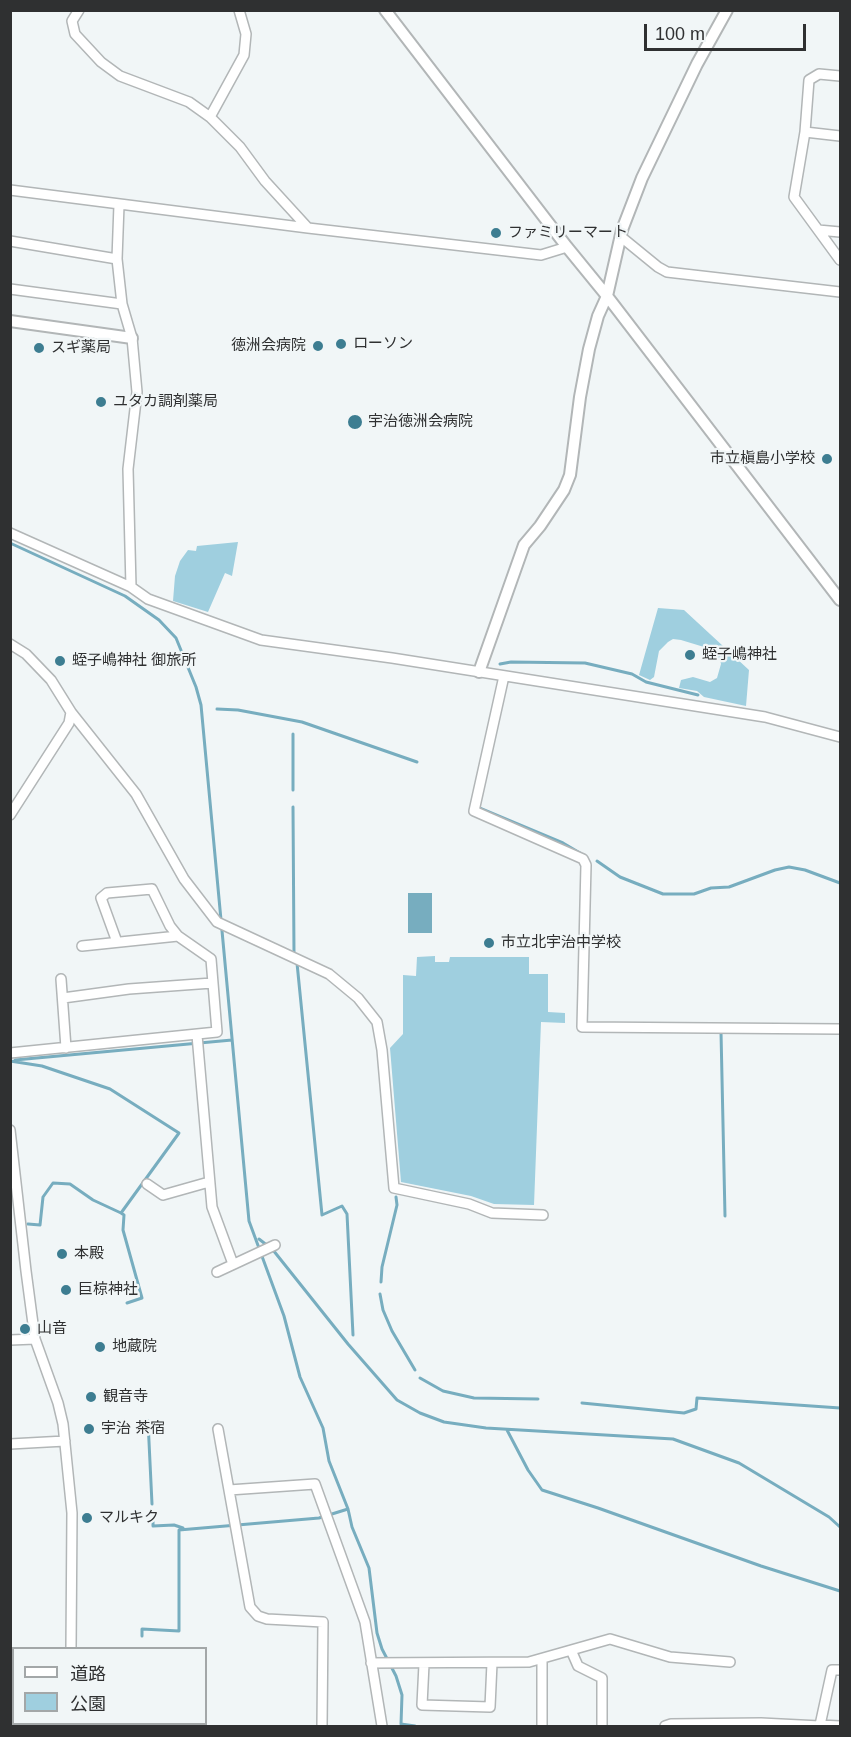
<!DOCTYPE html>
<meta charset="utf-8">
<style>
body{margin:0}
#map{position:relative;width:851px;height:1737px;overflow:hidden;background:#f1f6f7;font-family:Helvetica,"Noto Sans JP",sans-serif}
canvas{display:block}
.frame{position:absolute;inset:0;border:12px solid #2f3031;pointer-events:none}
.legend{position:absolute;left:12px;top:1647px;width:195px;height:78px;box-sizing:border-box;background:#f1f6f7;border:2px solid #a3a7a8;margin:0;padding:8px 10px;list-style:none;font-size:18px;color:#2f3031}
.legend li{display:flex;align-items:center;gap:12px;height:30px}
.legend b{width:30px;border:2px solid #a3a7a8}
.scale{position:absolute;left:644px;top:24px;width:162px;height:27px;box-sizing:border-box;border:3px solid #2f3031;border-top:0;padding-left:8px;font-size:18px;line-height:21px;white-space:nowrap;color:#2f3031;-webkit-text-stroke:4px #f1f6f7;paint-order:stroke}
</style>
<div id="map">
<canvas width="851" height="1737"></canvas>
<div class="frame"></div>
<ul class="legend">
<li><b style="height:8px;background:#fff"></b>道路</li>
<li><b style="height:16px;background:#9fcfdf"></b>公園</li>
</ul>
<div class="scale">100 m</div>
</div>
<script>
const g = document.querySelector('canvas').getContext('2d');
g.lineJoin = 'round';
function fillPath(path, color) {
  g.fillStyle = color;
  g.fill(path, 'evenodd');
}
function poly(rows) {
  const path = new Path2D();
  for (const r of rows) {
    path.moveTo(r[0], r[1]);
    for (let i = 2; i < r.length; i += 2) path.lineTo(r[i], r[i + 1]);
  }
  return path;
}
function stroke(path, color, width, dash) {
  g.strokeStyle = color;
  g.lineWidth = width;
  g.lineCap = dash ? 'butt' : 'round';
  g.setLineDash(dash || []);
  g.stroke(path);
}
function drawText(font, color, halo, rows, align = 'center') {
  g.font = font + ' Helvetica,"Noto Sans JP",sans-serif';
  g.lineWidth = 4.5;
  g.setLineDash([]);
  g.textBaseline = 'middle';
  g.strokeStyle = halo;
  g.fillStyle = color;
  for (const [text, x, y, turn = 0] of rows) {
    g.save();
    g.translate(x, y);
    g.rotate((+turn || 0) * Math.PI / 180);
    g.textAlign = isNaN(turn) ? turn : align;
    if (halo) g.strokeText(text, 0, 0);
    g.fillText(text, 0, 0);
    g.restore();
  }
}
const green = poly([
 [238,542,232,576,225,573,208,612,173,601,175,576,180,561,188,550,196,551,197,546],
 [658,608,684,610,749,670,746,706,704,697,697,691,679,688,681,680,693,677,710,682,717,678,721,664,720,659,704,647,681,640,673,639,668,642,659,651,654,677,650,680,639,675],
 [435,956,435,962,449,962,450,957,529,957,529,974,548,974,548,1012,565,1013,565,1023,541,1022,534,1205,494,1204,471,1196,401,1182,390,1048,403,1034,403,975,416,976,417,957]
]);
const water = poly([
 [408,893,432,893,432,933,408,933]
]);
const stream = poly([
 [10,543,125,596,159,620,176,638,196,687,201,705,249,1221,284,1316,300,1377,323,1428,329,1461,348,1509,352,1527,369,1568,377,1633,382,1649,396,1676,402,1695,401,1724,415,1726],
 [500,664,511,662,585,663,632,674,646,682,698,695],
 [217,709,238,710,302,722,417,762],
 [293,790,293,734],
 [293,807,294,954],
 [477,807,563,843,580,853],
 [597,861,620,877,663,894,694,894,711,888,729,887,775,870,789,867,805,870,840,883],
 [297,963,322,1215,342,1206,347,1214,353,1335],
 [721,1032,725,1216],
 [15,1060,232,1040],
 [10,1061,42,1066,110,1089,179,1133,121,1213],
 [28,1224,40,1225,43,1197,53,1183,70,1184,93,1200,121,1213,124,1215,123,1230,142,1298,127,1303],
 [259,1239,273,1250,348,1344,397,1400,420,1413,444,1422,486,1428,673,1439,739,1463,829,1517,840,1527],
 [381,1282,382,1267,397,1205,396,1197],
 [380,1294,383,1310,392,1331,415,1370],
 [420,1378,443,1391,474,1398,538,1399],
 [582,1403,684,1413,696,1409,697,1398,840,1408],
 [148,1421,152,1504],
 [507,1430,528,1470,542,1490,598,1508,761,1566,840,1591],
 [153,1518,153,1526,174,1525,183,1528],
 [142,1636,142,1629,179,1631,179,1530,319,1518,348,1509]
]);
const minor = poly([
 [79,10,72,21,75,34,101,62,120,76,189,102,210,117,244,55,246,34,239,10],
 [840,76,819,74,809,80,805,132,794,197,840,260],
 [210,117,240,147,265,181,308,228],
 [805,132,840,136],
 [10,190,308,228,541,255,567,247],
 [119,205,117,259,122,304,132,338,137,392,128,469,131,587],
 [818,230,840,232],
 [620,236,658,267,667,272,840,292],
 [10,241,117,259],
 [10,289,122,304],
 [10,533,131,587,148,599,261,640,392,658,765,717,840,737],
 [10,644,26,654,51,680,71,712,69,723,10,815],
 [504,676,474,811,583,859,586,865,582,1027,840,1029],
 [71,712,136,794,184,879,217,922,329,974,358,998,377,1022,382,1050,394,1188,469,1204,492,1213,543,1215],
 [82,946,178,936],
 [61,979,66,1048],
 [63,998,129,989,212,983],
 [197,1035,212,1207,233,1264],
 [10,1053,217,1032,211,959,178,936,170,926,152,889,107,893,101,898,117,942],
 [10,1130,26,1271,35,1339,58,1403,63,1424,72,1513,71,1648],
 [147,1184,163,1195,209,1182],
 [217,1272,275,1245],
 [10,1340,35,1339],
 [218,1429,250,1607,258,1616,267,1619,323,1622,322,1726],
 [10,1444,65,1441],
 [229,1490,315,1484,365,1622,382,1726],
 [571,1650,578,1666,602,1678,602,1726],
 [542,1659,542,1726],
 [371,1663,529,1662,610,1639,670,1657,730,1662],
 [424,1664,422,1705,490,1707,492,1663],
 [840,1670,832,1670,820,1725,840,1726],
 [74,1724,74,1726],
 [665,1726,671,1724,761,1723,820,1726]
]);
const tertiary = poly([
 [385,10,567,247,607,296,840,600],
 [10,321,132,338],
 [479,672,524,545,540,526,564,490,570,475,580,397,589,349,598,316,607,296,622,230,642,178,697,64,727,10]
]);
const markers = [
 [496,233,6,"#3d7d91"],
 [341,344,6,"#3d7d91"],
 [318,346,6,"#3d7d91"],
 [39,348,6,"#3d7d91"],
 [101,402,6,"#3d7d91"],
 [355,422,8,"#3d7d91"],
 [827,459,6,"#3d7d91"],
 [690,655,6,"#3d7d91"],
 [60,661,6,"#3d7d91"],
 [489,943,6,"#3d7d91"],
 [62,1254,6,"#3d7d91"],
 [66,1290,6,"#3d7d91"],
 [25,1329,6,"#3d7d91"],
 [100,1347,6,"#3d7d91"],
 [91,1397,6,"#3d7d91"],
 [89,1429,6,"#3d7d91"],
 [87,1518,6,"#3d7d91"]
];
const poiNames = [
 ["ファミリーマート",508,233],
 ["ローソン",353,344],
 ["徳洲会病院",306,346,"right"],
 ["スギ薬局",51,348],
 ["ユタカ調剤薬局",113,402],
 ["宇治徳洲会病院",368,422],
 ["市立槇島小学校",815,459,"right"],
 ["蛭子嶋神社",702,655],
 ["蛭子嶋神社 御旅所",72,661],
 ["市立北宇治中学校",501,943],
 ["本殿",74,1254],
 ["巨椋神社",78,1290],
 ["山音",37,1329],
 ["地蔵院",112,1347],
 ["観音寺",103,1397],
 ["宇治 茶宿",101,1429],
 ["マルキク",99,1518]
];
fillPath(green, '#9fcfdf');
fillPath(water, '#77adbf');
stroke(stream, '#77adbf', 3);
stroke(minor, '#b2b6b7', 12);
stroke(tertiary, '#b2b6b7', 14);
stroke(minor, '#fff', 9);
stroke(tertiary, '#fff', 10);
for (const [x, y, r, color] of markers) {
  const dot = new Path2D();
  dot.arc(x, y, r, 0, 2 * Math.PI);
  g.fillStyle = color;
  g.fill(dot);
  stroke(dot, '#f1f6f7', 2);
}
drawText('15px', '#2f3031', '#f1f6f7', poiNames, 'left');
</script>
